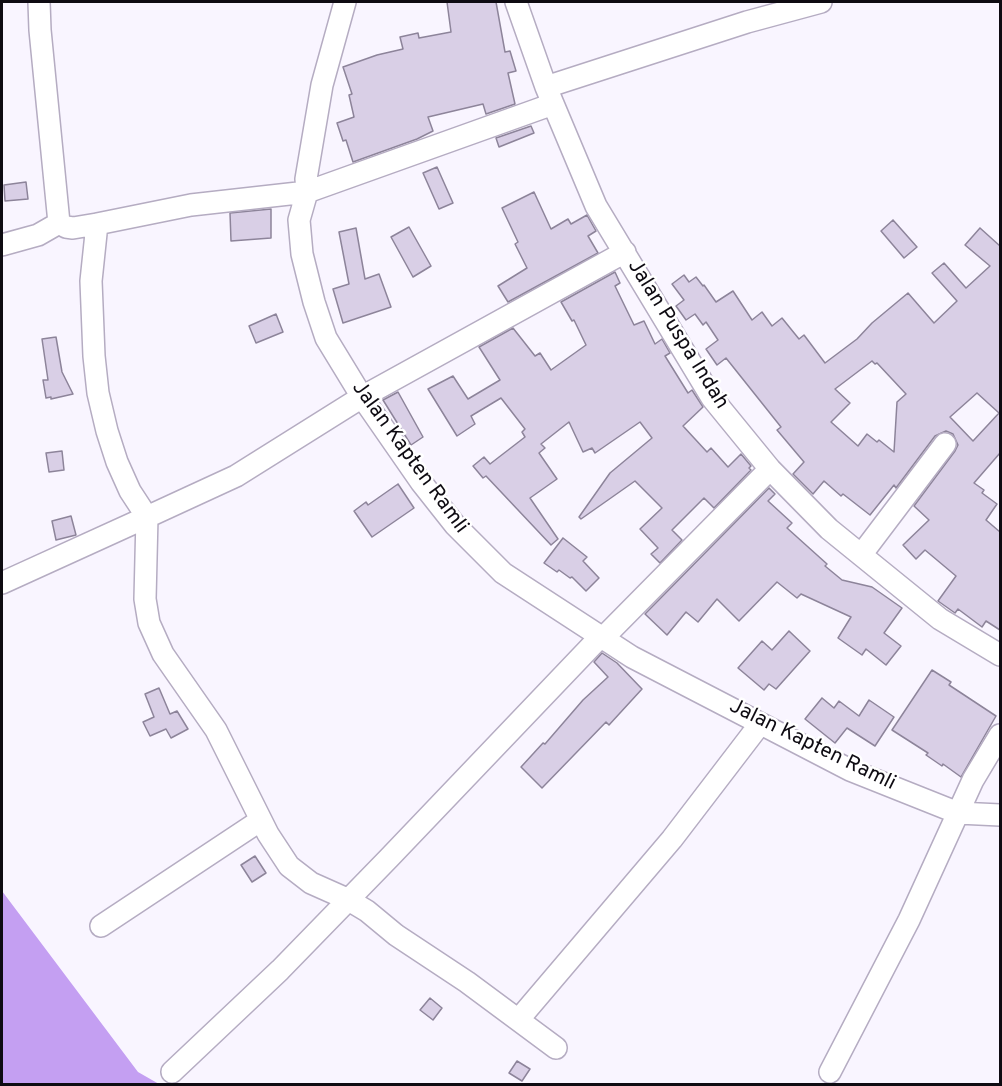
<!DOCTYPE html>
<style>
body{margin:0}
#map{position:relative;width:1002px;height:1086px;overflow:hidden;background:#f9f5ff;font-family:Overpass,sans-serif}
canvas{display:block}
.frame{position:absolute;inset:0;border:3px solid #0e0b12;pointer-events:none}
</style>
<div id="map">
<canvas width="1002" height="1086"></canvas>
<div class="frame"></div>
</div>
<script>
const g = document.querySelector('canvas').getContext('2d');
g.lineJoin = 'round';
function fillPath(path, color) {
  g.fillStyle = color;
  g.fill(path, 'evenodd');
}
function poly(rows) {
  const path = new Path2D();
  for (const r of rows) {
    path.moveTo(r[0], r[1]);
    for (let i = 2; i < r.length; i += 2) path.lineTo(r[i], r[i + 1]);
  }
  return path;
}
function stroke(path, color, width, dash) {
  g.strokeStyle = color;
  g.lineWidth = width;
  g.lineCap = dash ? 'butt' : 'round';
  g.setLineDash(dash || []);
  g.stroke(path);
}
function drawText(font, color, halo, rows, align = 'center') {
  g.font = font + ' Overpass,sans-serif';
  g.lineWidth = 5;
  g.setLineDash([]);
  g.textBaseline = 'middle';
  g.strokeStyle = halo;
  g.fillStyle = color;
  for (const [text, x, y, turn = 0] of rows) {
    g.save();
    g.translate(x, y);
    g.rotate((+turn || 0) * Math.PI / 180);
    g.textAlign = isNaN(turn) ? turn : align;
    if (halo) g.strokeText(text, 0, 0);
    g.fillText(text, 0, 0);
    g.restore();
  }
}
const water = poly([
 [2,891,138,1072,159,1084,2,1084]
]);
const building = poly([
 [447,2,496,2,505,52,510,51,516,71,508,73,515,104,486,114,483,104,428,117,433,131,417,139,353,162,346,140,343,141,337,123,354,117,349,95,352,94,343,67,377,55,403,49,400,37,418,33,419,38,451,32,447,2],
 [531,126,534,133,499,147,496,138,531,126],
 [437,167,453,203,439,209,423,173,437,167],
 [26,182,28,199,5,201,4,185,26,182],
 [534,192,551,229,568,219,571,224,587,215,596,231,588,236,598,253,508,302,498,286,527,268,515,244,518,242,502,208,534,192],
 [271,209,271,238,231,241,230,213,271,209],
 [893,220,917,247,904,258,881,231,893,220],
 [409,227,431,266,413,277,391,237,409,227],
 [356,228,365,279,379,274,391,307,343,323,333,289,349,284,339,232,356,228],
 [980,228,1000,246,1000,453,974,483,984,490,982,493,997,504,986,520,1000,532,1000,630,986,621,982,627,958,609,955,613,938,601,956,576,925,550,916,559,903,545,929,520,914,506,955,451,958,445,953,434,946,431,935,436,896,488,894,485,870,515,843,494,841,496,824,481,813,494,793,474,804,462,777,430,781,427,726,358,717,365,706,349,718,340,706,322,703,325,695,314,686,320,676,306,684,300,672,284,684,275,689,282,696,277,703,286,704,285,716,302,733,291,752,320,762,312,772,326,782,318,799,339,804,335,825,363,857,339,872,323,908,293,934,323,957,301,932,273,944,263,966,288,990,266,965,245,980,228],
 [872,361,875,364,877,363,906,394,897,402,894,452,879,440,877,442,867,434,858,446,831,422,850,403,835,389,872,361],
 [977,393,999,413,973,441,950,417,977,393],
 [615,272,620,283,615,286,634,325,644,321,655,344,662,339,670,353,665,356,688,393,692,390,703,407,683,426,707,452,711,448,728,467,741,454,751,466,749,468,751,470,714,508,704,498,672,530,682,540,660,563,651,554,658,548,640,529,662,508,635,481,581,519,579,517,610,473,652,438,640,422,595,453,592,448,583,452,569,422,541,444,545,448,539,453,557,479,530,498,558,539,551,545,486,476,483,478,473,466,484,457,490,464,525,437,522,432,525,429,501,398,471,416,475,424,457,436,428,389,453,376,468,399,500,380,479,347,513,328,535,356,540,353,551,370,586,345,574,320,572,321,561,302,615,272],
 [276,314,283,332,256,343,249,326,276,314],
 [56,337,62,372,73,394,51,399,51,397,46,398,43,380,48,380,42,339,56,337],
 [398,392,423,437,411,445,383,400,398,392],
 [62,451,64,470,49,472,46,453,62,451],
 [398,484,414,508,372,537,354,511,366,502,368,505,398,484],
 [769,488,775,494,768,501,792,523,787,528,827,564,825,566,842,580,872,587,902,608,884,633,901,646,886,665,866,649,862,655,838,638,851,617,801,594,797,598,777,582,739,621,717,599,698,622,686,612,667,635,645,614,769,488],
 [71,516,76,535,56,540,52,521,71,516],
 [563,538,587,557,583,561,599,578,586,591,572,577,570,578,559,570,557,572,544,563,563,538],
 [789,631,810,651,776,689,769,684,764,690,738,668,762,641,772,650,789,631],
 [602,653,617,663,642,689,609,725,606,722,542,788,521,767,543,743,545,744,583,700,608,677,594,662,602,653],
 [932,670,951,682,949,685,996,716,961,777,943,764,942,766,926,755,928,753,892,730,932,670],
 [159,688,170,714,177,711,188,729,171,738,166,729,150,736,143,722,154,717,145,694,159,688],
 [822,698,834,708,839,701,859,716,869,700,894,717,875,746,847,728,835,743,805,719,822,698],
 [255,856,266,873,252,882,241,865,255,856],
 [430,998,442,1008,433,1020,420,1010,430,998],
 [517,1061,530,1069,522,1081,509,1073,517,1061]
]);
const minor = poly([
 [39,2,40,30,59,223,66,227,73,228,97,224],
 [345,2,322,85,306,179,307,192,299,220,302,254,314,302,326,338,362,397,421,482,455,525,503,573,632,657,850,770,958,813,1000,815],
 [516,2,546,87,747,22,821,2],
 [546,87,596,206,712,398,770,469,829,529,940,619,1000,655],
 [2,245,38,235,59,223],
 [861,555,945,444],
 [2,583,147,517,130,491,117,462,107,431,98,393,94,356,91,281,97,224,191,205,307,192,553,104],
 [602,639,770,469],
 [101,926,261,820],
 [519,1019,672,839,760,724],
 [556,1048,467,982,396,935,367,911,347,899,311,883,289,866,268,834,216,730,163,654,149,623,145,599,147,517,236,476,362,397,625,252],
 [172,1072,280,970,389,858,600,637],
 [830,1072,909,920,973,780,1000,735]
]);
const streetNames = [
 ["Jalan Puspa Indah",677,335,58],
 ["Jalan Kapten Ramli",409,458,54],
 ["Jalan Kapten Ramli",812,746,26]
];
fillPath(water, '#c49ff2');
fillPath(building, '#d9cfe6');
stroke(building, '#8d849a', 1.5);
stroke(minor, '#b5acc2', 24);
stroke(minor, '#fff', 21);
drawText('21px', '#0e0b12', '#fff', streetNames);
</script>
